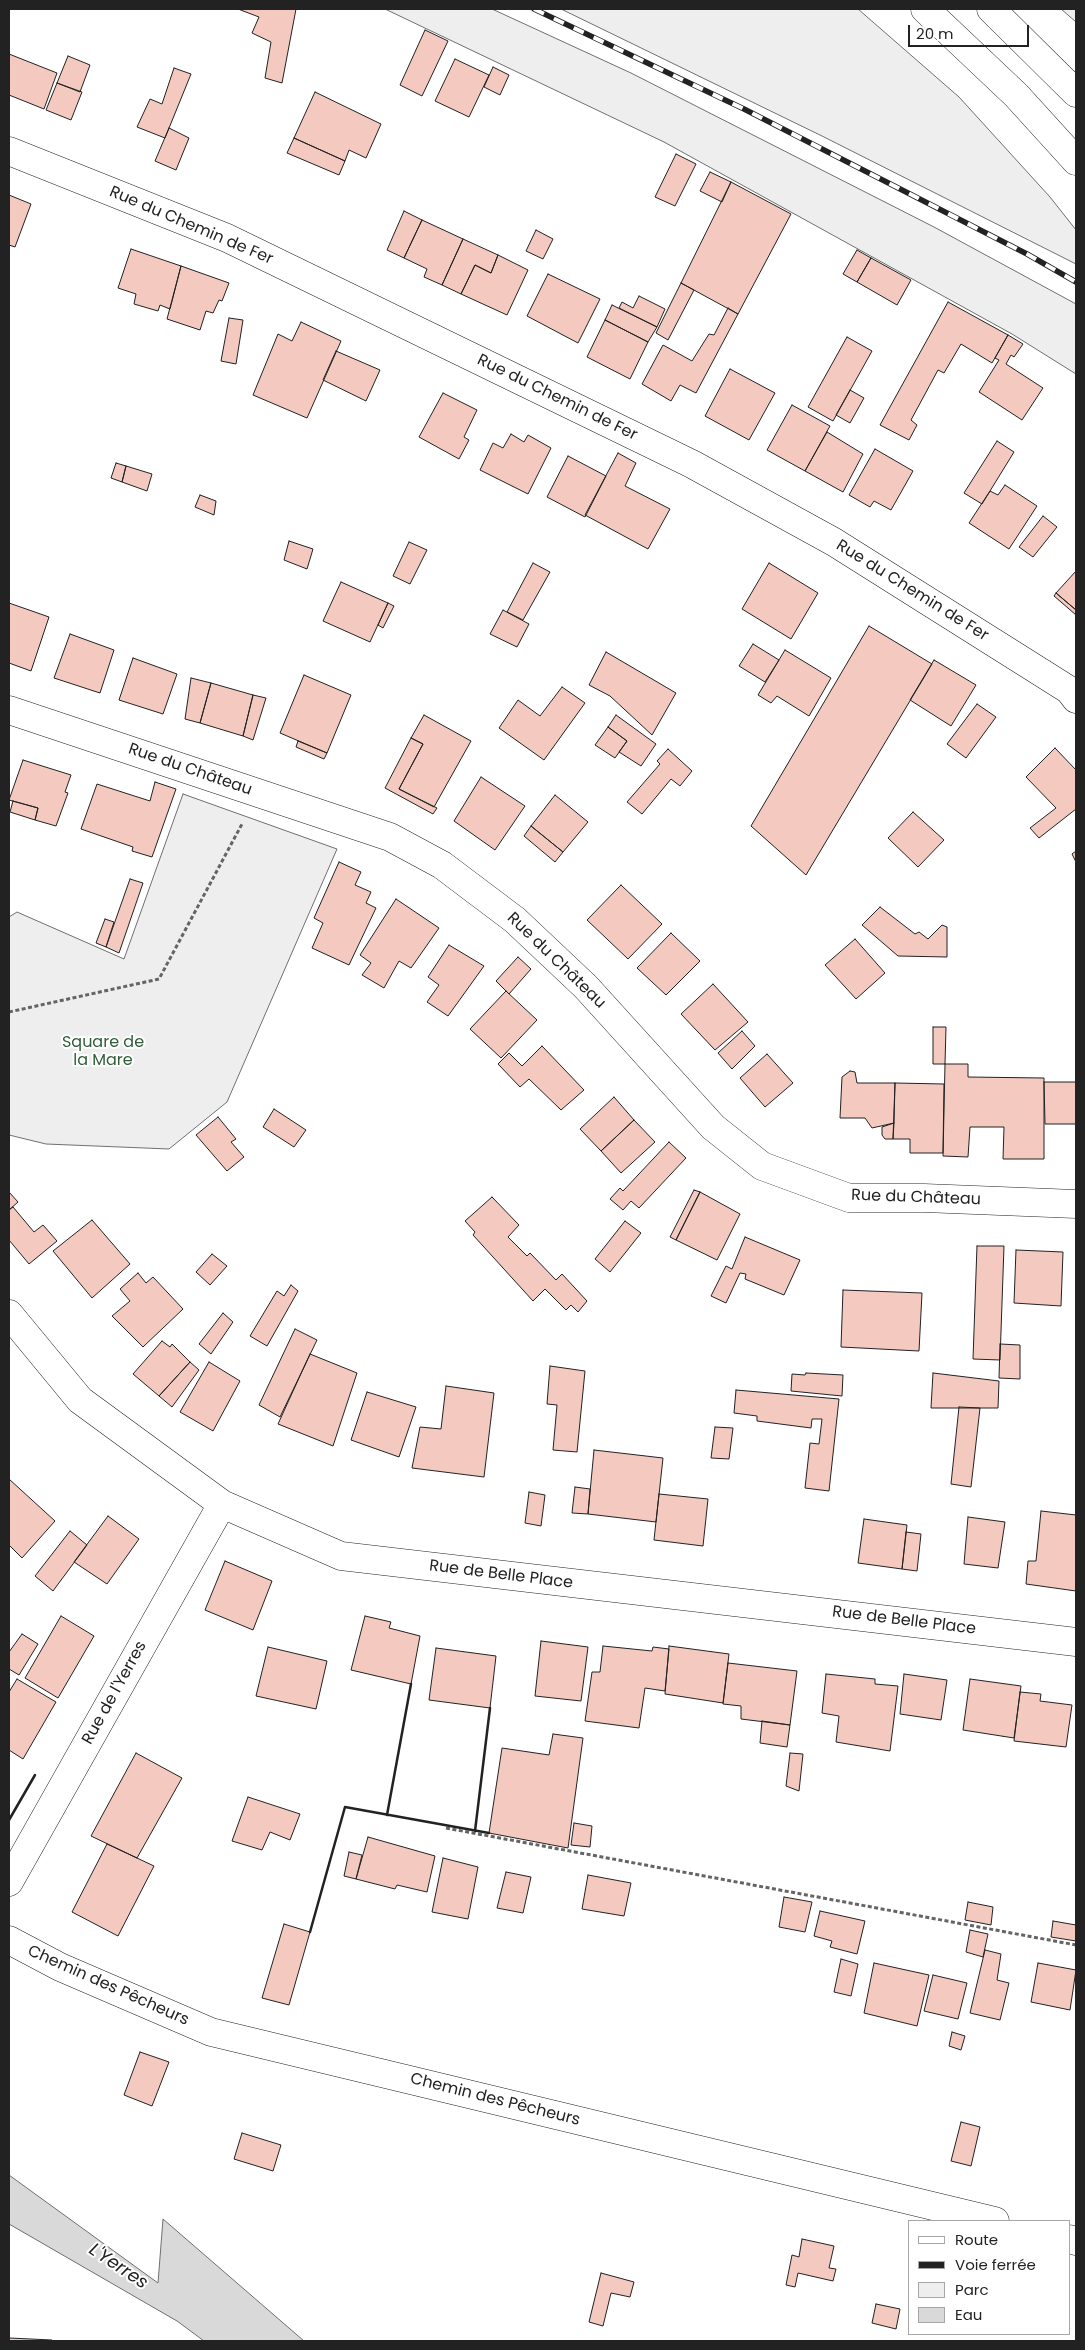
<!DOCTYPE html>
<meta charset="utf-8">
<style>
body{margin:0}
#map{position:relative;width:1085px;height:2350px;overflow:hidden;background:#fff;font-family:Poppins,sans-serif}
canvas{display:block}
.frame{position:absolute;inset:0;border:10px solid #222;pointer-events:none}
.legend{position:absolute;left:908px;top:2220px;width:162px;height:115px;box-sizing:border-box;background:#fff;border:1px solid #a7a7a7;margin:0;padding:6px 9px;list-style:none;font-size:15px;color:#222}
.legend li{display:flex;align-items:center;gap:10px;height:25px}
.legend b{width:25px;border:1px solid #a7a7a7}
.scale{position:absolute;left:908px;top:25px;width:121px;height:22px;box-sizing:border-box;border:2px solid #222;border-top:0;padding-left:6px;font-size:15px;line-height:18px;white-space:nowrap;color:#222;-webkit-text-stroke:4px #fff;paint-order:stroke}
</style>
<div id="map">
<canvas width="1085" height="2350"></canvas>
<div class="frame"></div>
<ul class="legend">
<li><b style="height:6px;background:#fff"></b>Route</li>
<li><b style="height:6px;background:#222"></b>Voie ferrée</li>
<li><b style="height:14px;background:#eee"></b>Parc</li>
<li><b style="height:14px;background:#d9d9d9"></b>Eau</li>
</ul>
<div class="scale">20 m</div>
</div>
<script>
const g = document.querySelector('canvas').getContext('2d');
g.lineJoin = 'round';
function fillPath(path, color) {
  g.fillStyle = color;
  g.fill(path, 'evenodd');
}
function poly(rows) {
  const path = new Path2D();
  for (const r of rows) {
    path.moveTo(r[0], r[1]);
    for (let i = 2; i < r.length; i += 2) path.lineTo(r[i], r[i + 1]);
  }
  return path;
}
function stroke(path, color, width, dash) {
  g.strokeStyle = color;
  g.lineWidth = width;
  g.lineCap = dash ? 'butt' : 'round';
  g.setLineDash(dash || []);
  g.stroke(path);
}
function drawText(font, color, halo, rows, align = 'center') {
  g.font = font + ' Poppins,sans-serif';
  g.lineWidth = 4;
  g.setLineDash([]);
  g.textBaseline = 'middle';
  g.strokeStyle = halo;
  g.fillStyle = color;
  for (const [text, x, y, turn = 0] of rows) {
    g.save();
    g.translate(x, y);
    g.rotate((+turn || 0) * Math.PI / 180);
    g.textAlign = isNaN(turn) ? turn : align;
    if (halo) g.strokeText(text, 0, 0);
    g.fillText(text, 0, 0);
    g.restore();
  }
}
const green = poly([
 [385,9,492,9,631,73,934,227,1076,304,1076,374,1012,334,664,142,385,9],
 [561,9,858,9,959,97,1050,197,1076,230,1076,264,822,136,561,9],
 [1061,9,1076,9,1076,22,1061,9],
 [183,794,337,849,227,1102,169,1149,46,1144,9,1135,9,917,17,912,124,959,183,794]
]);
const water = poly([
 [9,2175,158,2283,163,2219,304,2341,204,2341,177,2321,9,2224,9,2175]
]);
const building = poly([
 [238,9,296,9,282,83,265,78,271,42,252,33,259,17,238,9],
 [425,30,448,41,422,96,400,85,425,30],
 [9,54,57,73,44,109,9,95,9,54],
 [68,56,90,65,80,92,57,83,68,56],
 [455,59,489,75,469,117,435,101,455,59],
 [493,67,509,75,500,95,484,87,493,67],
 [174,68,191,74,165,138,137,127,150,99,162,104,174,68],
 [57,83,82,92,71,120,46,110,57,83],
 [315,92,381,124,366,158,349,150,345,161,294,138,315,92],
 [169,128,189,138,176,170,155,161,169,128],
 [294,138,345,161,339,175,287,153,294,138],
 [676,154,696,164,675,206,655,197,676,154],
 [710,172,731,182,722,202,700,191,710,172],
 [731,182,791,214,738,314,681,283,731,182],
 [9,195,31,204,15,247,9,245,9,195],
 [404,211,422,220,404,258,387,250,404,211],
 [422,220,463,239,442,285,424,277,427,269,404,258,422,220],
 [536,230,553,239,543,259,526,251,536,230],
 [463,239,498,255,491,273,475,265,461,294,442,285,463,239],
 [131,249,181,266,170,309,160,305,158,311,134,304,136,294,118,288,131,249],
 [857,250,871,258,857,282,843,274,857,250],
 [498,255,528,270,507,315,461,294,475,265,491,273,498,255],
 [871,258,911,280,897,305,857,282,871,258],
 [181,266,229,283,222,301,219,300,213,313,206,311,200,330,167,319,181,266],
 [548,274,600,299,578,343,527,316,548,274],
 [681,283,694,290,668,340,656,333,681,283],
 [639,296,665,309,657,327,619,308,622,302,633,308,639,296],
 [948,302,1008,335,992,363,961,344,944,373,938,370,911,420,917,425,909,440,880,425,948,302],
 [612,305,657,327,648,342,605,320,612,305],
 [728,308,738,314,696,393,680,385,671,401,642,384,663,345,692,361,709,334,714,335,728,308],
 [229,318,243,320,236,364,221,361,229,318],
 [605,320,648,342,630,379,587,357,605,320],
 [301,322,341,341,307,418,253,395,278,334,292,341,301,322],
 [1008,335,1023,344,1014,357,1011,355,1006,364,1043,388,1022,420,979,392,999,360,995,358,1008,335],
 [847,337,872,351,833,421,808,407,847,337],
 [336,351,380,370,366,401,323,380,336,351],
 [730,369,775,393,749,440,705,416,730,369],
 [850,390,864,398,850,423,836,415,850,390],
 [443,393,477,410,464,437,469,440,459,459,419,437,443,393],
 [792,405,830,426,805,471,767,450,792,405],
 [827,432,863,454,843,492,805,471,827,432],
 [511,434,524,442,528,435,551,448,528,494,480,470,493,443,503,448,511,434],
 [997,441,1014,452,982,504,964,493,997,441],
 [875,449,913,471,891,510,874,501,870,507,849,495,875,449],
 [618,453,636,463,625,486,670,509,648,549,585,515,618,453],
 [568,456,606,476,585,517,547,497,568,456],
 [116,463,126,466,122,482,111,478,116,463],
 [126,466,152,474,147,491,122,482,126,466],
 [1005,485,1037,506,1009,549,969,523,990,491,998,495,1005,485],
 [200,495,216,501,214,515,195,507,200,495],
 [1043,516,1057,527,1033,557,1019,547,1043,516],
 [289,541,313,549,307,569,284,560,289,541],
 [409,542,427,550,410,584,393,576,409,542],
 [533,563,550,572,523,620,507,612,533,563],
 [769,563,818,593,791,639,742,609,769,563],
 [1076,571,1076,610,1056,593,1076,571],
 [341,582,388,603,370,642,323,621,341,582],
 [1056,593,1076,610,1076,615,1054,596,1056,593],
 [9,603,49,617,31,671,9,663,9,603],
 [388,603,394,606,383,628,378,625,388,603],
 [503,610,529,624,517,647,490,634,503,610],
 [869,626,932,664,806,875,751,826,869,626],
 [70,634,114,650,100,693,54,678,70,634],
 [753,644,779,660,765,682,739,666,753,644],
 [785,650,831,678,809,716,777,696,771,703,758,695,785,650],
 [606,652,676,693,652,735,610,696,589,685,606,652],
 [133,658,177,674,163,714,119,700,133,658],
 [934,660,976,685,951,726,910,700,934,660],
 [304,675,351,695,327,753,280,733,304,675],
 [191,678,211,683,200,723,185,719,191,678],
 [211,683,253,695,243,736,200,723,211,683],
 [562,687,585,703,544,760,499,728,518,700,540,716,562,687],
 [253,695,266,698,253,740,243,736,253,695],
 [977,704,996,717,966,758,947,744,977,704],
 [424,715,471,741,434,807,399,789,423,744,411,738,424,715],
 [616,715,656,744,641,766,619,752,627,741,608,727,616,715],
 [608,727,627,741,615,758,595,745,608,727],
 [411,738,423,744,399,789,437,808,433,814,385,788,411,738],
 [298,741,327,753,324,759,296,747,298,741],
 [1055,748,1076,770,1076,809,1039,838,1030,828,1056,808,1026,777,1055,748],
 [668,749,692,771,680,786,671,779,642,814,627,802,660,764,657,761,668,749],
 [23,760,71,775,65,792,68,793,56,826,35,820,38,808,9,800,23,760],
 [481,777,525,806,495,850,454,821,481,777],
 [155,782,176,789,152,857,132,851,133,847,81,829,97,784,150,801,155,782],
 [555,795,588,822,563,852,531,826,555,795],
 [13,801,38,808,35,820,10,812,13,801],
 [913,812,944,840,918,867,888,838,913,812],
 [531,826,563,852,555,862,524,836,531,826],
 [1076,851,1076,862,1072,854,1076,851],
 [339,862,361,872,355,885,371,892,366,903,376,908,349,965,312,948,323,923,314,918,339,862],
 [130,879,143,883,119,953,106,947,130,879],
 [621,885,662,924,628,959,587,920,621,885],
 [396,899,439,928,411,968,399,961,384,988,362,975,371,963,360,955,396,899],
 [880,907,915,934,919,932,928,939,942,925,947,927,947,957,898,956,862,925,880,907],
 [105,919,114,922,106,947,96,943,105,919],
 [671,933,700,961,666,995,637,968,671,933],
 [855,939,885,973,856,999,825,965,855,939],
 [449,945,484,966,448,1016,427,1002,439,985,428,977,449,945],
 [518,957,531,969,509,994,496,981,518,957],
 [713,984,748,1022,715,1050,681,1014,713,984],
 [506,991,537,1020,501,1058,470,1029,506,991],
 [933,1027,946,1027,945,1064,933,1064,933,1027],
 [742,1031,755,1046,732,1069,718,1053,742,1031],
 [542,1046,584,1090,561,1110,529,1079,520,1087,498,1064,509,1053,522,1066,542,1046],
 [767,1054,793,1083,765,1107,740,1078,767,1054],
 [945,1064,968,1064,968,1077,1044,1078,1044,1159,1003,1159,1004,1127,970,1127,968,1157,943,1156,945,1064],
 [850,1071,855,1072,857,1083,895,1083,894,1123,872,1128,865,1118,840,1118,842,1077,850,1071],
 [1044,1082,1076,1082,1076,1124,1045,1124,1044,1082],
 [895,1083,944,1084,943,1153,910,1153,910,1139,893,1139,895,1083],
 [614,1097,634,1120,601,1151,580,1129,614,1097],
 [274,1109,306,1130,294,1147,263,1127,274,1109],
 [218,1117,236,1139,231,1142,244,1157,227,1171,196,1135,218,1117],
 [634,1120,655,1142,621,1173,601,1151,634,1120],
 [894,1123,893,1139,885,1139,882,1135,882,1127,894,1123],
 [669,1142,686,1158,639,1208,631,1201,623,1210,610,1199,620,1188,623,1191,669,1142],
 [694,1190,700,1192,676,1240,670,1237,694,1190],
 [9,1192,18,1202,9,1210,9,1192],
 [700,1192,740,1214,717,1260,676,1240,700,1192],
 [492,1197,519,1225,508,1237,527,1256,530,1253,556,1280,562,1274,587,1301,578,1312,571,1305,566,1310,545,1289,533,1301,473,1235,475,1232,465,1221,492,1197],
 [13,1207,34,1232,43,1225,57,1241,29,1264,9,1240,9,1210,13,1207],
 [92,1220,130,1264,92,1298,53,1251,92,1220],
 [625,1221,641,1233,610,1272,595,1259,625,1221],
 [745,1237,800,1260,784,1295,745,1279,746,1274,740,1273,726,1303,711,1296,726,1266,732,1269,745,1237],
 [977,1246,1004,1246,1000,1360,973,1359,977,1246],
 [1016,1250,1063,1252,1061,1306,1014,1303,1016,1250],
 [212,1254,227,1266,210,1285,196,1272,212,1254],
 [138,1273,146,1283,153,1277,183,1309,143,1347,112,1316,130,1301,120,1289,138,1273],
 [291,1285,298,1291,267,1346,250,1336,277,1291,284,1296,291,1285],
 [843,1290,922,1293,919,1351,841,1347,843,1290],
 [223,1313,233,1322,211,1354,199,1344,223,1313],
 [295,1329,317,1340,280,1417,259,1405,295,1329],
 [162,1341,170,1347,172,1344,190,1362,159,1396,133,1374,162,1341],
 [1000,1344,1020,1345,1020,1379,999,1378,1000,1344],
 [310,1354,357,1373,333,1446,278,1424,310,1354],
 [190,1362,199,1370,172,1407,159,1396,190,1362],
 [209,1362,240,1381,213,1431,180,1412,209,1362],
 [550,1366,585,1371,577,1452,553,1450,557,1405,547,1404,550,1366],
 [806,1373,843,1375,842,1396,791,1391,792,1374,805,1375,806,1373],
 [933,1373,999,1381,998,1408,931,1408,933,1373],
 [446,1386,494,1393,484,1477,412,1468,420,1427,441,1429,446,1386],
 [736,1390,839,1399,829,1491,805,1488,810,1443,819,1444,822,1419,812,1419,811,1428,757,1421,757,1416,734,1413,736,1390],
 [367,1392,416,1407,399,1457,351,1440,367,1392],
 [959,1407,980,1408,971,1487,951,1484,959,1407],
 [715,1427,733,1428,729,1459,711,1458,715,1427],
 [594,1450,663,1458,656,1522,588,1514,594,1450],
 [9,1479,55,1521,22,1558,9,1545,9,1479],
 [575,1487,590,1489,588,1514,572,1513,575,1487],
 [529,1492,545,1495,541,1526,525,1523,529,1492],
 [659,1494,708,1499,703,1546,654,1540,659,1494],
 [1041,1511,1076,1515,1076,1591,1026,1584,1028,1561,1036,1561,1041,1511],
 [108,1516,139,1539,107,1584,74,1562,108,1516],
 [968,1517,1005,1522,998,1568,964,1564,968,1517],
 [864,1519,907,1525,902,1569,858,1563,864,1519],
 [70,1531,87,1545,53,1591,35,1576,70,1531],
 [906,1532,921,1534,917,1571,902,1569,906,1532],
 [225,1561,272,1581,253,1630,205,1610,225,1561],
 [61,1616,94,1636,58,1698,25,1678,61,1616],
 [365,1616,391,1622,389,1628,420,1636,411,1684,351,1670,365,1616],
 [22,1634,38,1644,19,1675,9,1669,9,1652,22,1634],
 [541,1641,588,1647,581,1701,535,1696,541,1641],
 [603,1646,652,1651,653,1647,669,1649,665,1691,645,1688,639,1728,585,1721,592,1672,600,1672,603,1646],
 [669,1646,729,1654,723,1703,665,1694,669,1646],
 [268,1647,327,1661,316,1709,256,1696,268,1647],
 [436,1648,496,1656,490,1708,429,1700,436,1648],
 [728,1663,797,1671,790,1725,741,1719,741,1706,723,1704,728,1663],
 [826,1674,875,1679,875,1684,898,1686,890,1751,836,1742,839,1716,822,1713,826,1674],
 [904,1674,947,1680,941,1720,900,1714,904,1674],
 [17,1679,56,1702,23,1759,9,1750,9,1692,17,1679],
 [970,1679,1021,1686,1014,1738,963,1730,970,1679],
 [1020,1692,1041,1694,1040,1701,1072,1705,1066,1747,1014,1741,1020,1692],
 [762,1721,790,1725,787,1747,760,1743,762,1721],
 [553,1734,583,1738,568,1848,489,1833,502,1748,549,1755,553,1734],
 [136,1753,182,1778,137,1858,91,1836,136,1753],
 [790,1753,803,1754,799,1791,786,1786,790,1753],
 [248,1797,300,1814,290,1840,270,1832,262,1850,232,1841,248,1797],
 [574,1823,592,1826,590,1847,571,1845,574,1823],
 [368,1837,435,1856,427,1892,397,1885,395,1889,356,1879,368,1837],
 [107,1844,154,1866,118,1936,72,1912,107,1844],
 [349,1852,362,1855,356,1879,344,1876,349,1852],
 [443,1858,478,1867,468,1919,432,1912,443,1858],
 [506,1872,531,1877,523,1913,497,1908,506,1872],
 [588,1875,631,1883,624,1916,582,1909,588,1875],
 [784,1897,812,1902,805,1932,779,1927,784,1897],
 [968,1902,993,1907,991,1925,965,1920,968,1902],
 [820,1911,865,1921,857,1954,830,1947,832,1941,814,1936,820,1911],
 [1053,1921,1076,1925,1076,1941,1051,1937,1053,1921],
 [284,1924,310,1932,289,2005,262,1998,284,1924],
 [970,1930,988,1934,983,1957,966,1952,970,1930],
 [985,1950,1001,1954,997,1980,1009,1983,1000,2020,970,2013,985,1950],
 [841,1959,858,1964,851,1996,834,1992,841,1959],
 [874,1963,929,1975,917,2026,864,2013,874,1963],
 [1038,1963,1076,1970,1070,2010,1031,2002,1038,1963],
 [933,1975,967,1983,958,2019,924,2011,933,1975],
 [952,2032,965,2036,961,2050,949,2046,952,2032],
 [140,2052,169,2062,152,2106,124,2095,140,2052],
 [961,2122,980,2127,971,2166,951,2161,961,2122],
 [242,2133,281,2145,273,2171,234,2159,242,2133],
 [802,2239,834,2246,829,2268,836,2269,833,2281,798,2273,795,2287,786,2285,792,2255,799,2257,802,2239],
 [601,2273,634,2282,630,2297,611,2293,603,2326,589,2322,601,2273],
 [876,2304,900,2309,896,2329,872,2323,876,2304],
 [9,2338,52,2340,52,2341,9,2341,9,2338]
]);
const path = poly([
 [9,1012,159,979,242,824],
 [446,1828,1076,1945]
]);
const street = poly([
 [9,151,227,238,692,464,834,542,1069,690,1076,699],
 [9,710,390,837,442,865,515,920,586,987,713,1127,762,1166,849,1198,924,1198,1076,1204],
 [9,1314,80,1400,222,1504,341,1556,1076,1642],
 [9,1882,222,1504],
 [9,1940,60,1967,211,2032,995,2221],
 [1069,2239,1076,2241]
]);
const highway = poly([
 [925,9,1016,95,1076,161],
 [991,9,1076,93]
]);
const rail = poly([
 [534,9,744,109,1027,254,1076,282]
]);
const wall = poly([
 [387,1815,411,1684],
 [9,1820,35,1775],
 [475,1831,490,1708],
 [310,1932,345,1807,489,1833]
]);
const streetNames = [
 ["Rue du Chemin de Fer",191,226,23],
 ["Rue du Chemin de Fer",557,398,26],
 ["Rue du Chemin de Fer",912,591,32],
 ["Rue du Château",190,770,19],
 ["Rue du Château",556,961,44],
 ["Rue du Château",916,1198,2],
 ["Rue de Belle Place",501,1575,7],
 ["Rue de Belle Place",904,1621,7],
 ["Rue de l'Yerres",115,1693,-61],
 ["Chemin des Pêcheurs",108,1986,24],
 ["Chemin des Pêcheurs",495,2100,14]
];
const parkNames = [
 ["Square de",103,1043],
 ["la Mare",103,1061]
];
const waterNames = [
 ["L'Yerres",118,2267,34]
];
fillPath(green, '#eee');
stroke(green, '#6f6f6f', 1);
fillPath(water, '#d9d9d9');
stroke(water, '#6f6f6f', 1);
fillPath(building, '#f3c9c0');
stroke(building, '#222', 1);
stroke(street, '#222', 29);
stroke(highway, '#222', 29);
stroke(path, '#646464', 3, [4, 2.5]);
stroke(street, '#fff', 28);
stroke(highway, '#fff', 28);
stroke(rail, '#222', 5.5);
stroke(rail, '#fff', 4, [11]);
stroke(wall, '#222', 2.5);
drawText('16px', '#222', '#fff', streetNames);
drawText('16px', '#2f5e38', '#fff', parkNames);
drawText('italic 18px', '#222', '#fff', waterNames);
</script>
